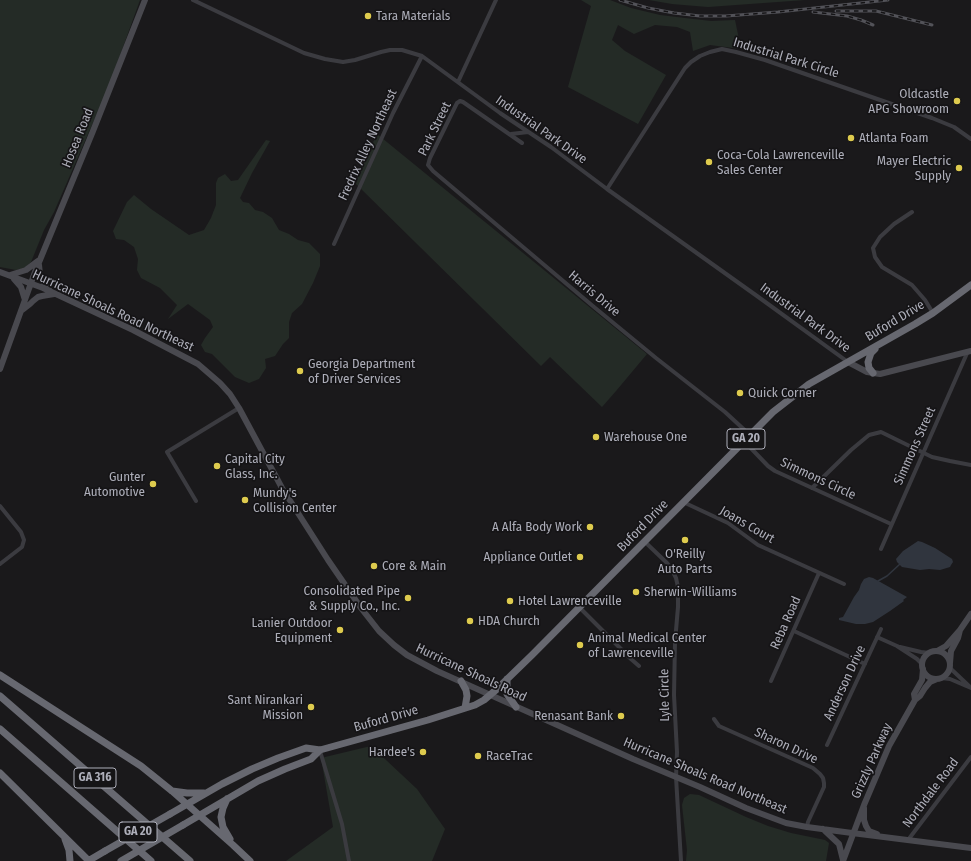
<!DOCTYPE html>
<style>
body{margin:0}
canvas{display:block;background:#1a191b}
</style>
<canvas width="971" height="861"></canvas>
<script>
const g = document.querySelector('canvas').getContext('2d');
g.lineJoin = 'round';
function fillPath(path, color) {
  g.fillStyle = color;
  g.fill(path, 'evenodd');
}
function poly(rows) {
  const path = new Path2D();
  for (const r of rows) {
    if (r.length === 3) {
      path.moveTo(r[0] + r[2], r[1]);
      path.arc(r[0], r[1], r[2], 0, 2 * Math.PI);
      continue;
    }
    path.moveTo(r[0], r[1]);
    for (let i = 2; i < r.length; i += 2) path.lineTo(r[i], r[i + 1]);
  }
  return path;
}
function stroke(path, color, width, dash) {
  g.strokeStyle = color;
  g.lineWidth = width;
  g.lineCap = dash ? 'butt' : 'round';
  g.setLineDash(dash || []);
  g.stroke(path);
}
function drawText(font, color, halo, rows, align = 'center') {
  g.font = font + ' "Fira Sans Condensed",sans-serif';
  g.lineWidth = 3.5;
  g.setLineDash([]);
  g.textBaseline = 'middle';
  g.strokeStyle = halo;
  g.fillStyle = color;
  for (const [text, x, y, turn = 0] of rows) {
    g.save();
    g.translate(x, y);
    g.rotate((+turn || 0) * Math.PI / 180);
    g.textAlign = isNaN(turn) ? turn : align;
    if (halo) g.strokeText(text, 0, 0);
    g.fillText(text, 0, 0);
    g.restore();
  }
}
const green = poly([
 [0,0,140,0,109,86,54,212,44,230,31,262,25,268,16,270,0,267],
 [581,0,610,0,631,8,660,15,685,18,711,21,735,20,741,49,710,45,693,51,690,32,677,27,655,25,634,34,618,25,612,40,625,51,666,75,638,124,568,87,591,6],
 [649,0,805,0,708,7,672,4],
 [377,134,647,354,616,391,602,407,550,357,541,366,355,183,370,149],
 [266,140,270,141,252,173,240,198,243,202,249,203,255,210,263,212,272,218,279,230,289,234,298,240,309,243,320,254,320,266,313,283,302,304,292,313,289,322,289,338,283,344,275,356,265,359,266,368,259,379,249,383,235,377,212,354,205,352,201,345,205,338,213,327,210,320,188,304,168,319,177,305,160,288,141,278,137,270,138,259,134,247,124,240,116,239,113,231,127,202,134,195,151,209,189,235,204,230,211,218,216,205,216,183,218,178,225,174,231,181,238,180],
 [371,746,417,789,445,829,432,861,286,861,333,827,321,758],
 [690,794,699,795,746,817,768,826,791,833,825,840,829,843,826,861,686,861,687,850,682,805,684,798]
]);
const water = poly([
 [918,541,922,542,935,548,952,559,953,562,951,565,950,567,940,570,929,569,920,570,902,567,897,562,896,559,903,551],
 [869,577,873,578,907,597,903,600,904,601,890,611,873,622,865,624,856,624,839,620,839,618,843,617,854,597,859,590,861,584,864,579]
]);
const stream = poly([
 [878,581,887,576,900,564]
]);
const street = poly([
 [193,0,304,53,325,59,343,62,355,60,381,52,390,50,402,50,422,56,500,113,551,147,607,189,757,296,848,362],
 [458,82,496,0],
 [511,134,528,132],
 [522,143,463,102,460,101,457,103,430,158,428,165,433,171,594,307,656,358,725,412,750,435],
 [607,189,685,68,691,62,700,56,710,52,722,49,736,52,765,60,932,118,954,127,971,139],
 [912,212,894,224,880,237,873,248,875,257,882,267,912,285,925,300,933,313],
 [334,244,393,113,422,56],
 [744,441,768,466,775,471,891,524],
 [812,488,851,450,869,435,881,432,932,457,950,461,971,465],
 [196,501,167,452,239,408],
 [683,502,728,523,758,545,844,584],
 [0,506,21,532,24,540,22,547,0,564],
 [644,541,667,563,671,568,676,578,678,587,678,607,675,642,674,695,677,752,676,777,681,861],
 [881,549,968,351],
 [579,607,631,659,639,666],
 [794,631,865,664],
 [877,637,897,646,917,659,923,665],
 [900,647,921,652,929,653],
 [950,668,969,686],
 [941,678,950,679,971,688],
 [771,681,819,573],
 [714,719,719,726,813,768,820,774,823,778,824,783,824,787,808,822,807,827],
 [827,745,881,629],
 [320,751,342,824,349,861],
 [908,840,971,757]
]);
const secondary = poly([
 [39,265,40,274,41,279,50,291],
 [0,272,43,288,133,330,198,364,220,383,230,394,239,408,282,488,328,560,361,608,379,631,394,645,407,655,437,671,633,759,700,787,746,808,786,823,807,827,852,833,971,848],
 [10,275,26,270,38,261],
 [14,279,21,287,25,300],
 [21,311,30,304,33,301,38,297,42,296,54,294],
 [848,362,867,372,880,374,971,351],
 [0,369,35,272,93,131,145,0],
 [937,651,946,646,960,630,971,614],
 [936,665,14],
 [950,663,951,651,958,638,960,630],
 [915,700,914,694,922,680,923,669],
 [864,808,864,820,866,826,869,831,877,834],
 [823,829,839,844,843,860],
 [843,861,864,805,889,746,915,700,920,696,925,688,930,682,937,679]
]);
const highway = poly([
 [873,373,869,368,868,362,871,353,875,349],
 [0,675,141,766,172,791,233,845,250,861],
 [507,679,507,694,516,707],
 [461,681,466,690,467,696,465,708],
 [0,696,190,861],
 [0,729,151,861],
 [0,773,89,861],
 [172,791,187,793,204,793],
 [227,799,223,808,221,817,223,827,230,839],
 [170,814,222,784,252,769,278,758,306,748,320,750,428,720,475,705,484,700,497,689,532,655,773,412,809,384,915,324,933,313,971,285],
 [183,825,258,781,285,769,311,759,320,750],
 [65,839,69,850,70,861],
 [88,861,105,851]
]);
const rail = poly([
 [620,0,648,8,674,13,700,16,726,16,778,12,888,0],
 [836,11,876,11,932,25],
 [813,12,847,16,861,20,873,25]
]);
const highwayBridge = poly([
 [105,851,170,814],
 [121,861,183,825]
]);
const markers = [
 [368,16,4,"#decb4e"],
 [957,101,4,"#decb4e"],
 [851,138,4,"#decb4e"],
 [709,162,4,"#decb4e"],
 [959,168,4,"#decb4e"],
 [300,371,4,"#decb4e"],
 [740,393,4,"#decb4e"],
 [596,437,4,"#decb4e"],
 [217,466,4,"#decb4e"],
 [153,484,4,"#decb4e"],
 [245,500,4,"#decb4e"],
 [590,527,4,"#decb4e"],
 [685,540,4,"#decb4e"],
 [580,557,4,"#decb4e"],
 [374,566,4,"#decb4e"],
 [636,592,4,"#decb4e"],
 [408,598,4,"#decb4e"],
 [510,601,4,"#decb4e"],
 [470,621,4,"#decb4e"],
 [340,630,4,"#decb4e"],
 [580,645,4,"#decb4e"],
 [311,707,4,"#decb4e"],
 [621,716,4,"#decb4e"],
 [423,752,4,"#decb4e"],
 [478,756,4,"#decb4e"]
];
const shields = [
 [746,439,38],
 [95,778,42],
 [138,832,38]
];
const shieldNames = [
 ["GA 20",746,439],
 ["GA 316",95,778],
 ["GA 20",138,832]
];
const poiNames = [
 ["Tara Materials",376,16],
 ["Oldcastle",949,94,"right"],
 ["APG Showroom",949,109,"right"],
 ["Atlanta Foam",859,138],
 ["Coca-Cola Lawrenceville",717,155],
 ["Sales Center",717,170],
 ["Mayer Electric",951,161,"right"],
 ["Supply",951,176,"right"],
 ["Georgia Department",308,364],
 ["of Driver Services",308,379],
 ["Quick Corner",748,393],
 ["Warehouse One",604,437],
 ["Capital City",225,459],
 ["Glass, Inc.",225,474],
 ["Gunter",145,477,"right"],
 ["Automotive",145,492,"right"],
 ["Mundy's",253,493],
 ["Collision Center",253,508],
 ["A Alfa Body Work",582,527,"right"],
 ["O'Reilly",685,554,"center"],
 ["Auto Parts",685,569,"center"],
 ["Appliance Outlet",572,557,"right"],
 ["Core & Main",382,566],
 ["Consolidated Pipe",400,591,"right"],
 ["& Supply Co., Inc.",400,606,"right"],
 ["Sherwin-Williams",644,592],
 ["Hotel Lawrenceville",518,601],
 ["HDA Church",478,621],
 ["Lanier Outdoor",332,623,"right"],
 ["Equipment",332,638,"right"],
 ["Animal Medical Center",588,638],
 ["of Lawrenceville",588,653],
 ["Sant Nirankari",303,700,"right"],
 ["Mission",303,715,"right"],
 ["Renasant Bank",613,716,"right"],
 ["Hardee's",415,752,"right"],
 ["RaceTrac",486,756]
];
const streetNames = [
 ["Industrial Park Circle",786,58,17],
 ["Park Street",435,129,-64],
 ["Industrial Park Drive",541,130,35],
 ["Hosea Road",78,138,-68],
 ["Fredrix Alley Northeast",368,145,-65],
 ["Harris Drive",594,294,40],
 ["Hurricane Shoals Road Northeast",113,311,25],
 ["Industrial Park Drive",805,318,36],
 ["Buford Drive",895,321,-31],
 ["Simmons Street",915,446,-66],
 ["Simmons Circle",818,479,25],
 ["Joans Court",747,525,30],
 ["Buford Drive",643,526,-46],
 ["Reba Road",786,623,-66],
 ["Hurricane Shoals Road",471,673,25],
 ["Anderson Drive",845,683,-65],
 ["Lyle Circle",665,695,-91],
 ["Buford Drive",386,719,-16],
 ["Sharon Drive",786,746,25],
 ["Grizzly Parkway",872,761,-66],
 ["Hurricane Shoals Road Northeast",705,776,23],
 ["Northdale Road",931,793,-53]
];
fillPath(green, '#242b26');
fillPath(water, '#30353e');
stroke(stream, '#30353e', 1.5);
stroke(street, '#3b3b40', 4);
stroke(secondary, '#49494f', 6);
stroke(highway, '#676870', 7);
stroke(rail, '#525258', 3);
stroke(rail, '#151416', 1.5, [4.5]);
stroke(highwayBridge, '#676870', 7);
for (const [x, y, r, color] of markers) {
  const dot = new Path2D();
  dot.arc(x, y, r, 0, 2 * Math.PI);
  g.fillStyle = color;
  g.fill(dot);
  stroke(dot, '#151416', 1.5);
}
for (const [x, y, w] of shields) {
  const box = new Path2D();
  box.roundRect(x - w / 2, y - 10, w, 20, 3);
  g.fillStyle = '#151416';
  g.fill(box);
  stroke(box, '#adaeb9', 1);
}
drawText('bold 12px', '#adaeb9', null, shieldNames);
drawText('13px', '#adaeb9', '#151416', poiNames, 'left');
drawText('13px', '#adaeb9', '#151416', streetNames);
</script>
